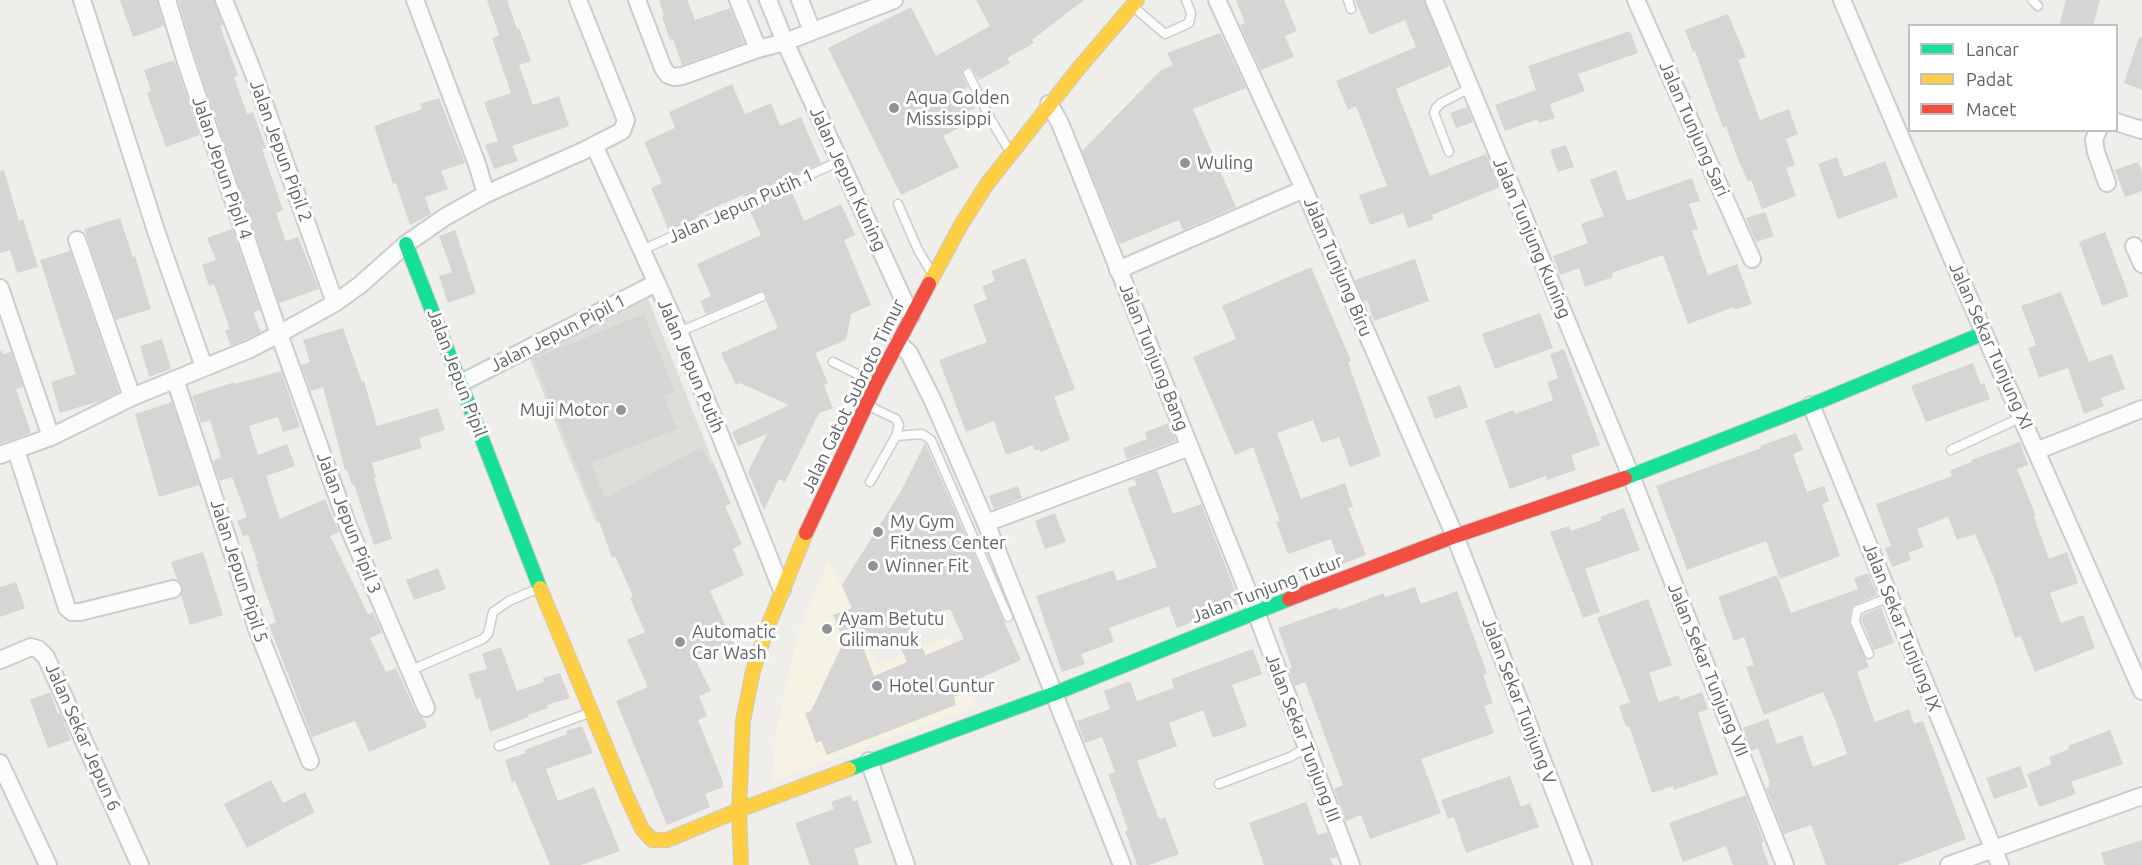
<!DOCTYPE html>
<style>
body{margin:0}
#map{position:relative;width:2142px;height:865px;overflow:hidden;background:#efeeea;font-family:Ubuntu,sans-serif}
canvas{display:block}
.legend{position:absolute;left:1908px;top:24px;width:210px;height:108px;box-sizing:border-box;background:#fff;border:2px solid #bfc1c3;margin:0;padding:8px 10px;list-style:none;font-size:18px;color:#5f6368}
.legend li{display:flex;align-items:center;gap:12px;height:30px}
.legend b{width:30px;border:2px solid #bfc1c3}
</style>
<div id="map">
<canvas width="2142" height="865"></canvas>
<ul class="legend">
<li><b style="height:8px;background:#16e098"></b>Lancar</li>
<li><b style="height:8px;background:#ffcf43"></b>Padat</li>
<li><b style="height:8px;background:#f24e42"></b>Macet</li>
</ul>
</div>
<script>
const g = document.querySelector('canvas').getContext('2d');
g.lineJoin = 'round';
function fillPath(path, color) {
  g.fillStyle = color;
  g.fill(path, 'evenodd');
}
function poly(rows) {
  const path = new Path2D();
  for (const r of rows) {
    path.moveTo(r[0], r[1]);
    for (let i = 2; i < r.length; i += 2) path.lineTo(r[i], r[i + 1]);
  }
  return path;
}
function stroke(path, color, width, dash) {
  g.strokeStyle = color;
  g.lineWidth = width;
  g.lineCap = dash ? 'butt' : 'round';
  g.setLineDash(dash || []);
  g.stroke(path);
}
function drawText(font, color, halo, rows, align = 'center') {
  g.font = font + ' Ubuntu,sans-serif';
  g.lineWidth = 6;
  g.setLineDash([]);
  g.textBaseline = 'middle';
  g.strokeStyle = halo;
  g.fillStyle = color;
  for (const [text, x, y, turn = 0] of rows) {
    g.save();
    g.translate(x, y);
    g.rotate((+turn || 0) * Math.PI / 180);
    g.textAlign = isNaN(turn) ? turn : align;
    if (halo) g.strokeText(text, 0, 0);
    g.fillText(text, 0, 0);
    g.restore();
  }
}
const commercial = poly([
 [829,561,876,665,949,637,976,706,772,782,776,734,798,632]
]);
const industrial = poly([
 [648,299,713,462,596,523,529,358]
]);
const building = poly([
 [120,0,157,0,164,26,133,37],
 [178,0,214,0,223,25,220,26,238,76,234,77,247,114,253,112,266,148,262,149,283,210,276,213,286,241,298,237,319,289,279,303,196,59],
 [487,0,507,0,517,29,519,28,531,61,519,65,533,105,559,96,569,126,512,146,518,161,494,169,485,145,498,141,484,102,511,93,492,38,499,35],
 [659,0,687,0,695,20,730,8,744,43,682,65,673,39,670,40,662,17,664,16],
 [976,0,1084,0,1032,40,1034,43,1007,58,1010,63,979,80,972,68,968,67,963,69,962,75,968,87,965,88,975,108,964,113,969,123,943,136,959,167,901,195,828,48,911,7,936,56,990,26],
 [1236,0,1284,0,1297,31,1285,36,1294,57,1261,70,1240,25,1245,23],
 [1355,0,1424,0,1450,66,1396,89,1430,176,1486,154,1500,187,1432,215,1434,219,1408,228,1403,213,1370,225,1359,195,1387,186,1356,106,1348,110,1336,81,1416,47,1405,20,1370,35],
 [2066,0,2100,0,2093,26,2059,26],
 [1728,14,1746,57,1738,60,1760,120,1789,109,1798,134,1786,139,1795,165,1786,168,1796,196,1762,209,1751,180,1748,182,1738,159,1726,126,1723,128,1695,51,1693,52,1685,30],
 [1630,31,1638,53,1578,74,1585,91,1550,104,1555,118,1539,123,1538,119,1505,131,1495,105,1536,90,1528,66],
 [1220,33,1246,88,1193,109,1236,207,1183,230,1179,220,1120,244,1082,151,1161,70,1173,65,1167,53],
 [2139,37,2142,38,2142,90,2124,83],
 [174,60,200,135,166,147,147,93,151,91,144,70],
 [732,84,745,114,771,103,780,126,801,117,821,163,744,197,743,195,698,215,699,217,669,231,651,188,662,183,644,142,675,128,669,112],
 [439,98,465,163,441,171,448,189,425,197,431,214,410,225,396,183,393,184,374,126,422,109,420,104],
 [1467,107,1473,122,1456,128,1450,113],
 [1566,145,1574,167,1558,172,1550,150],
 [1837,157,1844,177,1885,161,1898,197,1838,219,1818,164],
 [2138,162,2142,173,2142,191,2125,197,2115,170],
 [4,170,19,221,23,219,38,267,17,273,10,250,0,253,0,171],
 [1616,170,1627,201,1692,178,1700,201,1689,204,1698,229,1692,231,1708,275,1737,264,1752,304,1735,310,1734,307,1688,324,1663,255,1612,273,1613,277,1585,287,1579,268,1560,275,1553,256,1588,243,1581,224,1604,216,1590,180],
 [791,190,804,221,841,204,855,235,844,240,871,305,851,314,846,340,815,353,828,383,824,385,833,408,819,413,785,482,779,479,764,510,748,472,767,434,738,446,732,432,789,405,740,383,736,385,721,353,778,328,766,301,767,295,762,291,706,314,700,301,711,296,697,264,761,235,749,209],
 [1765,212,1774,236,1756,242,1746,218],
 [120,218,133,257,135,256,151,309,116,320,84,229],
 [232,229,260,310,254,312,254,315,261,332,231,346,225,331,230,329,214,284,209,286,202,265,216,260,207,238],
 [455,230,476,293,448,303,439,276,452,272,439,236],
 [2105,232,2129,296,2102,306,2079,242],
 [70,251,119,392,103,400,60,413,51,382,76,374,40,260],
 [1025,258,1075,389,1054,397,1070,440,1040,452,1039,449,1035,451,1033,445,1006,455,994,421,966,432,939,360,987,342,973,305,987,299,982,286,995,281,991,271],
 [1415,259,1429,301,1374,321,1367,300,1364,301,1355,280],
 [1311,267,1351,361,1348,362,1381,456,1350,467,1339,437,1322,443,1313,420,1277,433,1301,499,1345,483,1353,507,1348,508,1366,555,1340,565,1331,539,1288,554,1276,522,1280,521,1253,447,1235,455,1193,357,1236,339,1222,306],
 [2061,292,2089,362,2112,354,2125,389,2101,398,2104,406,2084,414,2068,368,2039,378,2028,348,2036,345,2021,306],
 [1540,313,1553,348,1495,369,1482,334],
 [644,314,675,392,664,396,677,429,591,463,605,498,702,447,710,464,713,462,731,504,725,506,742,544,733,549,744,575,710,591,734,644,696,661,711,691,699,696,707,716,698,720,723,782,723,787,705,794,710,807,667,825,616,701,648,687,627,640,645,632,630,598,633,596,615,556,612,558,601,527,533,359],
 [343,328,362,382,364,381,377,426,438,408,445,430,419,438,422,448,372,463,376,477,374,478,392,539,374,545,354,484,352,485,347,470,345,470,323,387,311,391,301,365,310,362,303,340],
 [162,339,171,369,149,377,140,346],
 [1564,349,1600,445,1571,455,1576,470,1547,480,1546,476,1510,489,1485,421,1514,410,1515,414,1553,400,1547,382,1558,378,1550,354],
 [0,351,2,351,3,354,11,352,23,387,16,389,31,433,0,444],
 [1973,363,1981,385,1984,383,1990,399,1926,422,1911,386],
 [281,371,300,427,283,432,278,417,249,426,258,455,287,444,295,466,266,476,280,519,325,499,339,532,330,536,368,614,373,612,382,633,370,638,386,672,396,668,416,712,423,718,427,727,369,752,355,721,312,737,269,625,276,622,256,564,258,563,248,535,243,536,237,521,247,517,232,477,220,481,213,461,221,457,210,420,201,423,192,396,235,382,235,384],
 [1460,385,1468,407,1435,419,1427,397],
 [172,402,199,485,159,497,135,414],
 [1169,423,1176,441,1127,459,1123,448,1147,439,1145,432],
 [1796,433,1803,450,1793,454,1807,492,1824,486,1829,501,1822,504,1840,556,1780,579,1766,541,1687,570,1656,486,1761,448,1760,446],
 [2020,442,2028,465,2017,469,2036,516,2034,517,2049,559,2067,552,2078,583,2050,593,2061,623,2083,615,2095,648,2035,672,2021,636,2015,638,1994,578,1975,534,1957,540,1948,517,1917,529,1924,547,1908,553,1911,560,1892,567,1885,548,1891,546,1876,504,1952,476,1950,470,1972,462,1971,460],
 [925,443,1021,660,962,686,964,693,954,697,956,705,827,755,821,741,816,743,805,713,811,711,844,641,833,615,852,608,842,585,900,493],
 [950,609,964,639,926,655,906,619],
 [894,633,907,662,874,676,862,645],
 [1157,470,1173,514,1201,504,1240,603,1177,628,1169,606,1109,628,1114,642,1081,654,1085,664,1062,672,1036,596,1113,570,1117,581,1157,567,1127,488,1137,485,1134,479],
 [1018,486,1022,498,994,509,989,496],
 [1624,508,1640,550,1585,569,1600,612,1583,618,1550,532,1569,526,1571,531,1602,520,1600,517],
 [1055,513,1066,542,1045,549,1035,521],
 [203,552,223,615,190,625,181,595,183,586,177,579,171,562],
 [438,568,446,589,414,600,406,580],
 [1868,573,1877,595,1852,606,1849,622,1869,667,1857,672,1875,722,1909,709,1914,724,1923,721,1966,839,1898,865,1826,865,1811,825,1784,834,1766,788,1770,787,1768,783,1770,783,1758,748,1751,751,1743,728,1768,719,1777,744,1802,735,1813,767,1847,754,1836,722,1823,692,1764,715,1746,667,1754,665,1744,637,1734,641,1718,597,1777,575,1791,613,1858,589,1854,578],
 [16,582,25,608,0,617,0,587],
 [1415,587,1421,604,1457,591,1487,673,1483,675,1493,703,1484,706,1494,733,1421,759,1441,813,1370,839,1361,815,1346,821,1334,789,1343,785,1305,682,1295,686,1289,669,1292,668,1278,628,1338,607,1339,610,1384,593,1385,597],
 [1648,599,1672,665,1649,673,1659,702,1679,695,1680,700,1702,692,1708,709,1698,713,1718,774,1674,790,1673,786,1652,793,1629,726,1626,727,1619,706,1630,702,1597,618],
 [1881,607,1894,643,1874,650,1862,621,1863,615],
 [501,647,517,691,544,682,543,678,560,673,570,698,547,705,548,708,528,715,528,717,490,732,480,698,476,700,468,674,487,669,482,654],
 [1253,649,1262,674,1232,685,1247,726,1213,738,1203,710,1169,723,1177,746,1137,761,1159,819,1165,817,1179,854,1149,865,1137,865,1125,831,1128,830,1108,774,1115,772,1102,737,1085,743,1077,721,1110,709,1104,691,1130,681,1137,701,1174,688,1171,679],
 [50,692,58,714,60,713,71,740,48,748,30,700],
 [582,726,593,753,546,769,558,801,594,787,620,851,581,865,550,865,515,781,512,782,505,760,526,753,525,750,567,734,566,731],
 [2110,730,2123,764,2071,782,2076,794,2039,807,2027,774,2052,764,2049,757,2069,749,2068,746],
 [2020,766,2028,787,1994,799,1986,778],
 [1510,776,1521,807,1530,803,1539,827,1466,853,1454,817,1448,819,1441,800],
 [271,780,283,803,305,792,315,812,247,848,224,804],
 [851,795,853,802,857,800,872,843,854,849,859,865,810,865,795,823,834,809,831,802],
 [1746,795,1764,842,1761,843,1769,865,1733,865,1726,846,1683,862,1669,823],
 [1306,802,1318,835,1327,832,1337,857,1330,859,1333,865,1264,865,1249,823],
 [2142,840,2142,865,2105,865,2101,853]
]);
const lane = poly([
 [1348,0,1351,9],
 [2032,0,2038,6],
 [1136,9,1165,34,1189,23,1191,13,1186,0],
 [968,73,990,118,1007,147],
 [1449,152,1434,113,1436,108,1441,103,1470,88],
 [898,204,918,250,930,270],
 [642,250,840,161],
 [679,332,761,297],
 [833,362,871,381],
 [896,436,922,434,931,440,1008,617],
 [1951,450,2022,417],
 [870,482,896,436,899,425,896,419,871,407],
 [1869,654,1855,622,1857,610,1890,597],
 [409,671,483,639,488,634,493,612,509,601,539,588],
 [499,746,589,713],
 [1219,784,1290,757,1306,748]
]);
const street = poly([
 [82,0,157,234,204,367],
 [167,0,186,62,279,334,348,526,426,708],
 [224,0,253,72,335,303],
 [415,0,477,164,486,194],
 [637,0,663,68,668,75,674,77,682,76,758,49,785,42,894,0],
 [738,0,758,49],
 [768,0,785,42,911,316],
 [800,0,812,31],
 [1217,0,1304,189,1455,536,1583,865],
 [1434,0,1631,476,1785,865],
 [1636,0,1752,259],
 [1842,0,1984,333,2142,691],
 [1049,104,1060,123,1256,612,1351,865],
 [2116,122,2142,130],
 [2098,130,2094,140,2096,152,2107,183],
 [594,145,679,332,782,590],
 [77,240,132,397],
 [2134,246,2142,264],
 [1118,270,1304,189],
 [0,288,51,437],
 [898,343,909,353,933,401,961,465,986,523,1122,865],
 [175,379,259,634,310,761],
 [461,383,656,283],
 [1811,405,2000,865],
 [16,450,67,608,72,612,80,612,173,589],
 [2036,451,2142,409],
 [0,455,51,437,132,397,250,349,279,334,335,303,360,285,406,244,445,217,486,194,583,151,622,131,626,120,578,0],
 [986,523,1190,447],
 [0,660,31,647,38,649,46,657,140,865],
 [869,761,906,865],
 [0,763,48,865],
 [1949,865,2142,796]
]);
const fast = poly([
 [406,244,540,588],
 [1625,478,1811,405,1984,333],
 [849,769,1053,694,1289,599]
]);
const slow = poly([
 [929,284,961,225,987,184,1079,68,1137,0],
 [540,588,627,797,642,829,652,840,667,840,739,810,849,769],
 [741,865,739,810,743,721,753,671,766,631,806,533]
]);
const jam = poly([
 [806,533,876,384,929,284],
 [1289,599,1455,536,1625,478]
]);
const markers = [
 [894,108,6,"#919496"],
 [1185,163,6,"#919496"],
 [621,410,6,"#919496"],
 [878,532,6,"#919496"],
 [873,566,6,"#919496"],
 [827,629,6,"#919496"],
 [680,642,6,"#919496"],
 [877,686,6,"#919496"]
];
const poiNames = [
 ["Aqua Golden",906,98],
 ["Mississippi",906,119],
 ["Wuling",1197,163],
 ["Muji Motor",609,410,"right"],
 ["My Gym",890,522],
 ["Fitness Center",890,543],
 ["Winner Fit",885,566],
 ["Ayam Betutu",839,619],
 ["Gilimanuk",839,640],
 ["Automatic",692,632],
 ["Car Wash",692,653],
 ["Hotel Guntur",889,686]
];
const streetNames = [
 ["Jalan Tunjung Sari",1694,129,66],
 ["Jalan Jepun Pipil 2",281,151,70],
 ["Jalan Jepun Pipil 4",222,168,71],
 ["Jalan Jepun Kuning",848,179,65],
 ["Jalan Jepun Putih 1",741,206,-24],
 ["Jalan Tunjung Kuning",1532,238,67],
 ["Jalan Tunjung Biru",1338,267,67],
 ["Jalan Jepun Pipil 1",558,333,-27],
 ["Jalan Sekar Tunjung XI",1991,346,66],
 ["Jalan Tunjung Bang",1154,357,68],
 ["Jalan Jepun Putih",691,366,67],
 ["Jalan Jepun Pipil",457,373,69],
 ["Jalan Gatot Subroto Timur",853,396,-64],
 ["Jalan Jepun Pipil 3",349,523,69],
 ["Jalan Jepun Pipil 5",239,571,72],
 ["Jalan Tunjung Tutur",1267,589,-21],
 ["Jalan Sekar Tunjung IX",1902,627,68],
 ["Jalan Sekar Tunjung VII",1708,670,68],
 ["Jalan Sekar Tunjung V",1519,701,69],
 ["Jalan Sekar Jepun 6",83,737,66],
 ["Jalan Sekar Tunjung III",1303,738,69]
];
fillPath(commercial, '#f7f3e4');
fillPath(industrial, '#dfddda');
fillPath(building, '#d6d5d3');
stroke(lane, '#cbcccc', 11);
stroke(street, '#cbcccc', 20);
stroke(fast, '#cacacb', 16);
stroke(slow, '#cacacb', 16);
stroke(jam, '#cacacb', 16);
stroke(lane, '#fdfcfc', 8);
stroke(street, '#fdfcfc', 16);
stroke(fast, '#16e098', 14);
stroke(slow, '#ffcf43', 14);
stroke(jam, '#f24e42', 14);
for (const [x, y, r, color] of markers) {
  const dot = new Path2D();
  dot.arc(x, y, r, 0, 2 * Math.PI);
  g.fillStyle = color;
  g.fill(dot);
  stroke(dot, '#fff', 2);
}
drawText('18px', '#5f6368', '#fff', poiNames, 'left');
drawText('18px', '#5f6368', '#fff', streetNames);
</script>
